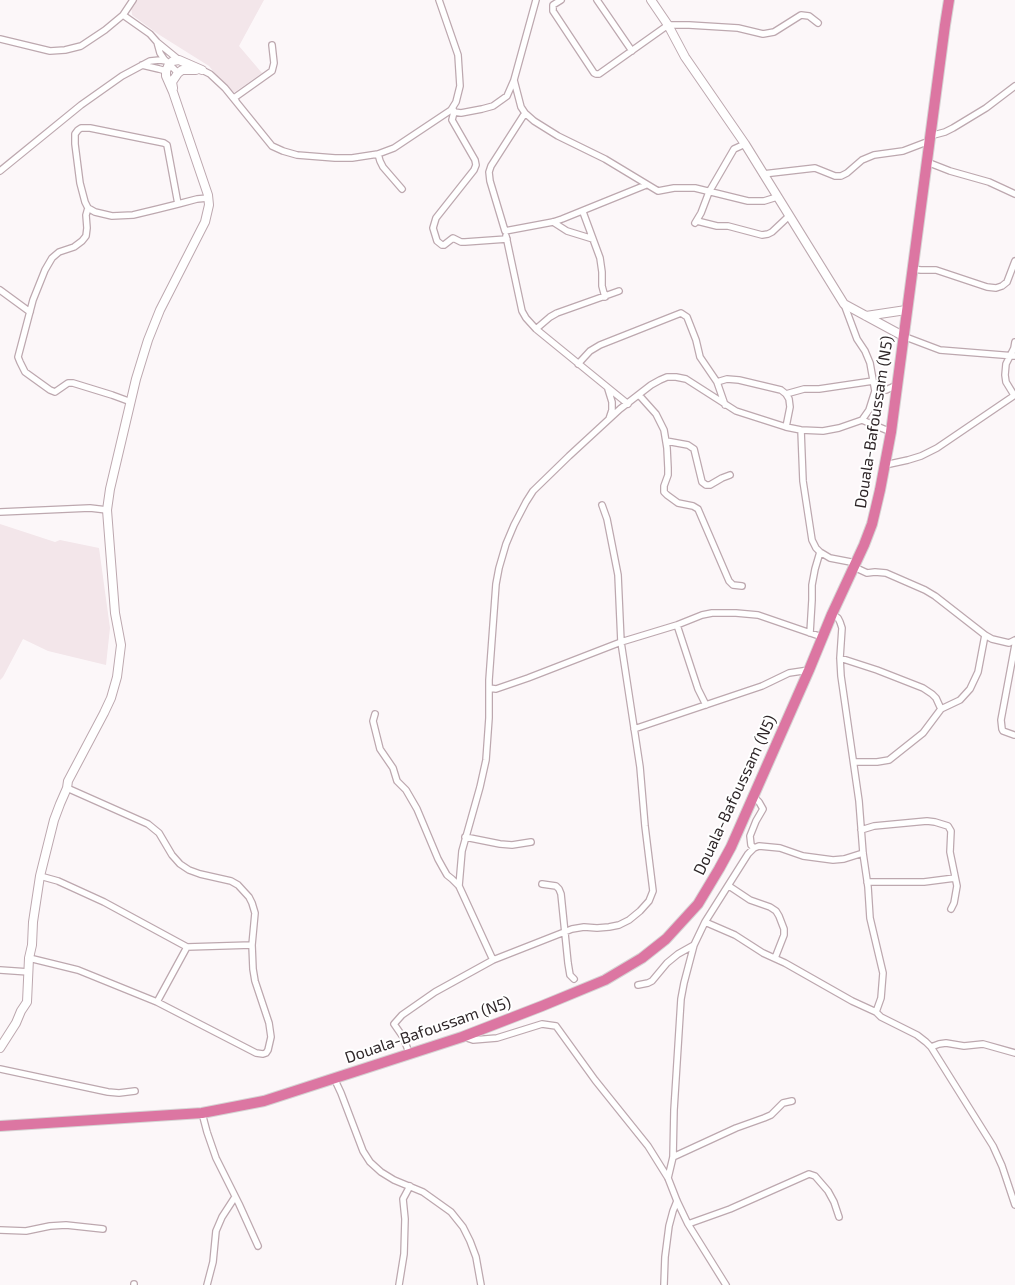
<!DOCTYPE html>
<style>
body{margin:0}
canvas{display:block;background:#fcf7f9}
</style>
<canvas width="1015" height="1285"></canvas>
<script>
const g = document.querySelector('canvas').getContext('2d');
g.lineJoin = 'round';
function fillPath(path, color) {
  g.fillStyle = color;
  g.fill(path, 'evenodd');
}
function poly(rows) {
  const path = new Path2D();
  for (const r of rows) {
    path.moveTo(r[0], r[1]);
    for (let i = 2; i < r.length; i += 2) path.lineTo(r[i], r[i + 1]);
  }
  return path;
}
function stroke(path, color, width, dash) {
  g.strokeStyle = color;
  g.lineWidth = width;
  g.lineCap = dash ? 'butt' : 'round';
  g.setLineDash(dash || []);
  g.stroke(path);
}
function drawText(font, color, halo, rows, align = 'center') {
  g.font = font + ' "Exo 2",sans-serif';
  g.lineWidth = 4;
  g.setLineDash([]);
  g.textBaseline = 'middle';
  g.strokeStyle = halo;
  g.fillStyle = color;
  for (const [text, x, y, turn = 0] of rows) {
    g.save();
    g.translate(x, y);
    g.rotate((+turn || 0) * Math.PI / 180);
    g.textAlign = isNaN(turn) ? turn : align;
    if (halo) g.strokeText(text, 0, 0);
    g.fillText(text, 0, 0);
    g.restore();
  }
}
const built = poly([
 [134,0,264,0,239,46,262,73,232,94,209,66,158,34,132,15,131,6],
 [0,524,55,542,60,540,99,548,110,628,106,665,48,651,23,639,3,677,0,680]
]);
const minor = poly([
 [536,0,514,80,521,107,525,113,534,121,558,136,605,159,658,191,674,188,695,188,748,201,764,201,777,197],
 [561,0,553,5,553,11,594,73,596,74,599,74,668,25,689,25,738,28,763,34,774,32,801,15,809,16,818,23],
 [597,0,632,51],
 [123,15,150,34,157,42,179,60],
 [0,39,50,51,65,50,81,46,105,30,123,15,133,0],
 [157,42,160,53,164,59,178,73],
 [142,65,159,69,166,71],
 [202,70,210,74,225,88,272,146,283,151,297,155,335,158,352,158,378,154,394,148,451,110,456,102,460,86,458,55,439,0],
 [236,101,234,98,272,71,274,63,272,45],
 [453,109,454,112,461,113,482,109,493,106,507,96,514,80],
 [454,112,452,120,475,160,476,165,474,170,436,218,433,228,437,241,442,245,444,245,453,238,461,242,465,242,507,239],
 [525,113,491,166,489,172,490,181,505,231,553,222,562,219,646,185],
 [930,136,945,132,953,128,986,108,1015,86],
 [378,154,380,161,383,167,402,189],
 [927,162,950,171,989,182,1015,194],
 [0,171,81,105,122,76,150,61,160,60,166,61],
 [763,174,815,168,835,176,841,176,847,173,862,160,874,155,903,151,924,143,930,142],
 [178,204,167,145,164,143,90,128,81,128,78,130,75,134,75,144,80,183,85,202,88,208,95,212,112,216,133,215,158,209,178,204,197,199,208,198],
 [88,208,86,215,87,228,86,236,82,241,74,247,59,252,52,258,45,270,33,300,18,357,20,362,25,372,50,390,55,392,68,383,73,383,112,395,131,402],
 [583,212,600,258,602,272,602,286,605,297],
 [697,221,717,226,728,226,762,235,768,234,772,232,789,216],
 [553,222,567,231,593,239],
 [695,223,701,213,709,192,734,149,745,144],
 [506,236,522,311,526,318,536,329,628,404],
 [912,269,921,270,936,270,987,287,996,288,1002,286,1007,282,1015,261],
 [0,290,30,312],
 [536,329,550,317,557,313,619,291],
 [903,336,940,350,1015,356],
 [578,364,590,351,600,345,681,313,687,317,696,340,700,357,717,382,725,405],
 [717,382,727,379,739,380,781,390,786,394,789,399,790,407,786,427],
 [608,389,612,402,612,410,609,419],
 [875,391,886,390,897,385],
 [786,394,804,389,819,389,873,381],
 [639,395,656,414,664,430,667,448,668,468,668,475,664,486,664,492,667,495,678,503,693,506,698,509,729,581,733,585,742,586],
 [1014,395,1006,382,1005,375,1006,364,1014,348,1015,342],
 [862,420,891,432],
 [801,430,803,481,812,540,816,548,820,552,830,558,856,563],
 [666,441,688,445,694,449,702,482,706,485,710,485,722,478,730,475],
 [885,465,908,460,921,456,937,448,1015,395],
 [0,512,90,508,107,510],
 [854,567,867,573,875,572,886,573,925,590,935,596,985,635,992,639,1009,643,1015,640],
 [832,614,838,618,840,622,842,628,840,658,841,676,859,801,863,853,868,887,870,918,883,973,881,998,876,1012,881,1017,917,1035,926,1042,931,1047,993,1146,1002,1166,1015,1205],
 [677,625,698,689,706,705],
 [810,633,812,600,812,585,815,569,820,552],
 [840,658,877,670,923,688,932,694,936,698,941,709],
 [489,688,496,689,528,678,621,642,677,625,702,615,712,613,736,613,758,615,822,637],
 [375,714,373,721,380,749,393,768,397,781,406,790,417,809,438,859,443,868,447,875,452,879,459,886,493,960],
 [634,729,762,686,789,673,809,670],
 [1014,735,1003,731,1002,729,1001,720,1015,645],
 [854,762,877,762,889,760,923,733,941,709,960,700,970,689,978,672,985,635],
 [753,796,759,802,763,809,756,821,750,836,751,845,754,848],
 [861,830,874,826,927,821,935,822,948,826,951,831,950,852,957,886,954,903,951,909],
 [465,837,500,844,512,845,531,842],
 [40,876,58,881,104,902,187,947,252,945],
 [867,882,924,882,955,878],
 [542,884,556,886,559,889,561,894,568,963,570,975,574,979],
 [459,886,462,851,480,787,486,760,489,718,489,680,496,584,499,568,506,544,514,525,526,502,533,491,569,456,620,409,651,385,660,380,667,377,676,377,686,379,736,411,786,427,801,430,823,431,839,428,862,420,869,410,875,391,870,363,865,351,857,339,844,304],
 [729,886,750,900,770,907,776,911,779,916,784,929,784,935,775,958],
 [705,922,735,935,763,953,785,963,852,1001,876,1012],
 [29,958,78,970,157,1002,256,1053,263,1054,266,1053,268,1050,271,1037,269,1023,255,981,253,969,252,945,255,913,252,903,249,897,238,885,231,881,200,874,189,870,180,864,172,855,159,833,148,824,67,788],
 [0,970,29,972],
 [638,985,648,983,652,981,667,963,678,954,694,945],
 [157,1002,187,947],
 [464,1037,473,1040,497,1038,542,1024,556,1026,595,1080,648,1146,668,1178,677,1201,688,1224,726,1285],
 [931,1047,939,1044,946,1043,964,1046,983,1044,1015,1053],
 [410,1055,403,1037,394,1024,402,1015,435,992,493,960,572,929,584,927,597,928,609,927,619,925,629,920,640,911,649,901,653,891,645,826,640,767,621,642,618,575,607,519,602,505],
 [0,1069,108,1092,119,1093,135,1091],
 [334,1078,341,1093,363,1151,370,1162,381,1172,394,1180,423,1192,451,1212,463,1227,470,1241,476,1257,481,1285],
 [202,1113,207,1132,216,1158,239,1204,258,1246],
 [673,1157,736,1128,764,1118,771,1115,783,1103,792,1101],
 [668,1178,673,1157,674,1110,681,999,684,983,694,945,705,922,748,854,754,848,759,846,780,848,803,856,833,860,844,859,863,853],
 [688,1224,730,1209,809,1174,815,1176,828,1191,834,1202,839,1217],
 [0,1230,26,1231,50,1226,66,1225,103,1229],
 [134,1285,134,1284],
 [207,1285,213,1262,216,1231,222,1217,235,1197],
 [399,1285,404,1254,405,1219,403,1199,410,1186],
 [664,1285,665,1257,669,1226,673,1211,677,1201]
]);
const tertiary = poly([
 [651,0,668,25,685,57,745,144,844,304,903,336],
 [173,88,172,82,178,73,182,70,196,70],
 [866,316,906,310],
 [0,1048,16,1023,21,1011,27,1002,29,958,32,945,33,922,40,876,54,820,60,804,67,788,68,781,104,713,111,698,117,677,121,645,115,613,107,510,110,489,136,379,148,340,160,310,205,222,209,205,208,195,173,92,166,76,166,71,169,64,173,61,179,60,202,70]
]);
const trunk = poly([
 [0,1126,202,1113,264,1101,462,1037,542,1006,605,980,642,958,666,939,698,904,719,869,731,847,809,670,832,614,864,545,872,524,880,490,891,432,945,25,949,0]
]);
const streetNames = [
 ["Douala-Bafoussam (N5)",874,422,-81],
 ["Douala-Bafoussam (N5)",735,795,-65],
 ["Douala-Bafoussam (N5)",428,1030,-19]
];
fillPath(built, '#f3e6ea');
stroke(minor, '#bda8af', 8);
stroke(tertiary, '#bda8af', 10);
stroke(trunk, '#d6d4d4', 12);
stroke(minor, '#fff', 5.5);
stroke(tertiary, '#fff', 8);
stroke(trunk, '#dc76a2', 10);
drawText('16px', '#30282a', '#fff', streetNames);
</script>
